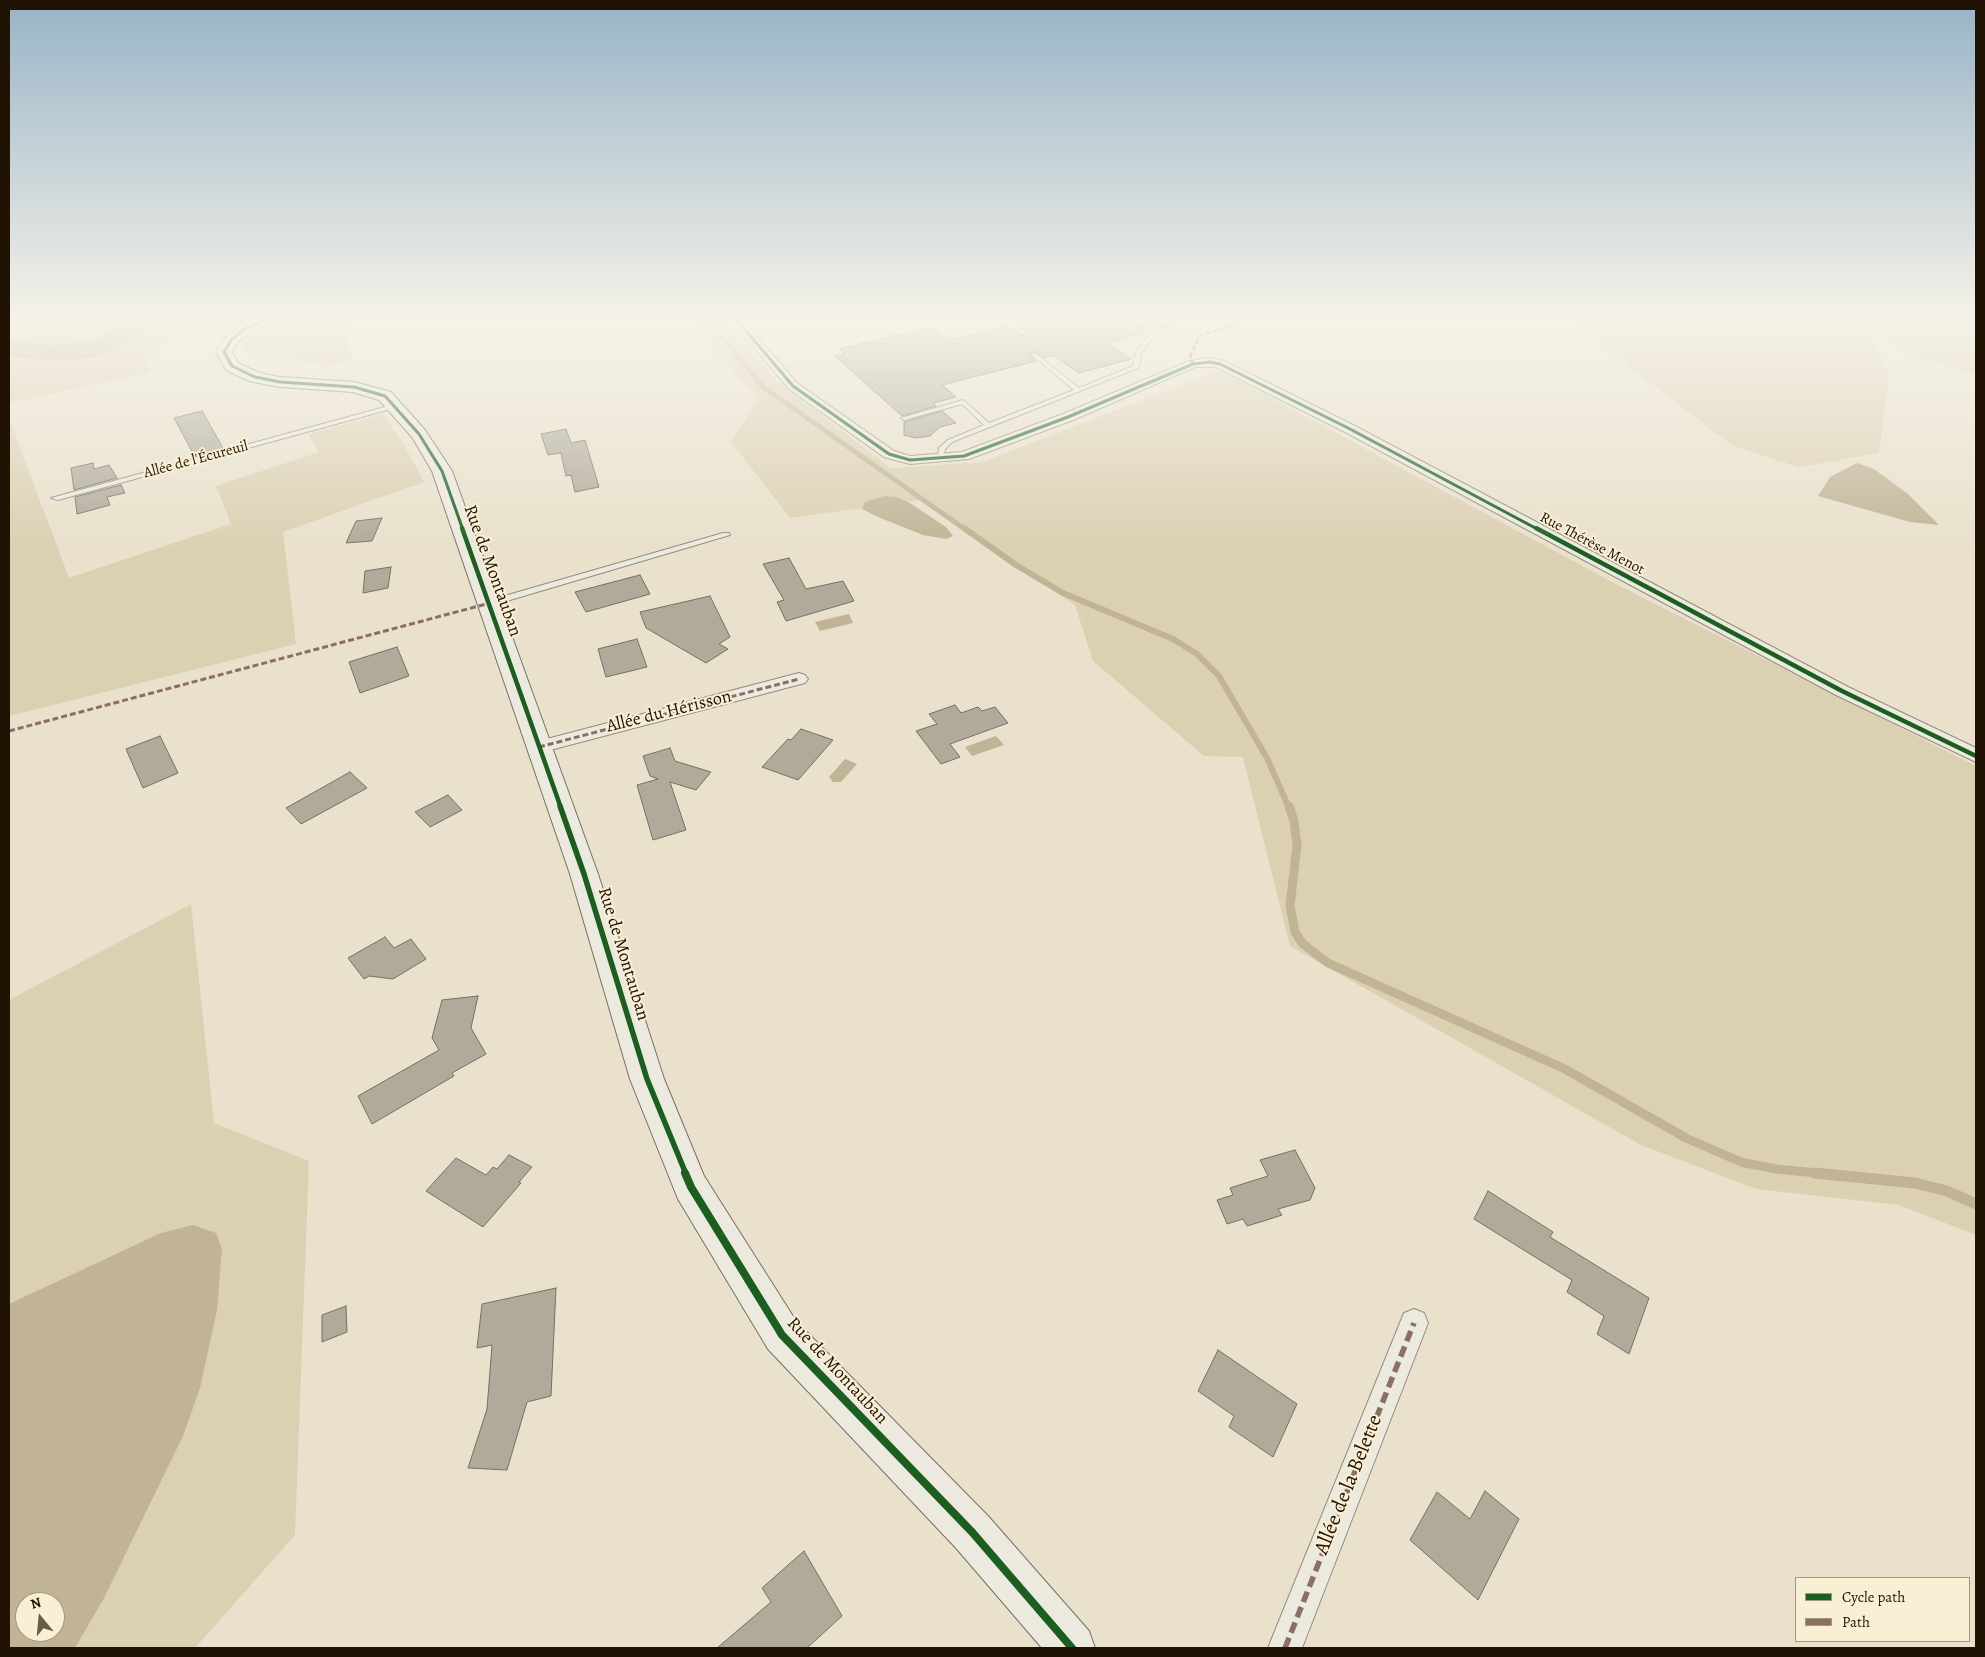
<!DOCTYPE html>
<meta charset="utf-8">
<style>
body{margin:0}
#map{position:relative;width:1985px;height:1657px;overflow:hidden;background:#e9e1cc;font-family:Alegreya,serif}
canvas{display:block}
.frame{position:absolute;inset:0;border:10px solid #211304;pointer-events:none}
.legend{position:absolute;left:1795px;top:1577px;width:175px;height:65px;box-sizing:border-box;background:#f9efd5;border:1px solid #a39781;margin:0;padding:6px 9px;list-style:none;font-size:15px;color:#211304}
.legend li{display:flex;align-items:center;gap:10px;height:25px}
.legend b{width:25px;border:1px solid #a39781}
.north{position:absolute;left:15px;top:1592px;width:50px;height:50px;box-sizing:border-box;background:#f9efd5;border:1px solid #a39781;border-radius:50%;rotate:343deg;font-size:14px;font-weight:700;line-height:20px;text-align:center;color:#211304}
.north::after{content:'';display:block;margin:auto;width:18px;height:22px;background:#675b4a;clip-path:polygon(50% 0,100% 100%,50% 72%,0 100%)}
</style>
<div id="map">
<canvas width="1985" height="1657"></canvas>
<div class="frame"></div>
<ul class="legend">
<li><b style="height:6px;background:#1b5e20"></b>Cycle path</li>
<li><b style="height:6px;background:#8d6e63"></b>Path</li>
</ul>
<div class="north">N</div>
</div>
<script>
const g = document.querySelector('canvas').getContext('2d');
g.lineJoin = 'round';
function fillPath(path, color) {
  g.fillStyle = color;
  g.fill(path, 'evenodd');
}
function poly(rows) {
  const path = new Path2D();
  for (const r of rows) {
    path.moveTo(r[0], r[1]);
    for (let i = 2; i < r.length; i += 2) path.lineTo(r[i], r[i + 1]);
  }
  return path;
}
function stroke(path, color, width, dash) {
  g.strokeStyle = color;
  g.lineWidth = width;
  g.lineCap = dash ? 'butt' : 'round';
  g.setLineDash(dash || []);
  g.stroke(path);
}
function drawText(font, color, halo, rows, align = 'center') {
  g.font = font + ' Alegreya,serif';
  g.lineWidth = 4;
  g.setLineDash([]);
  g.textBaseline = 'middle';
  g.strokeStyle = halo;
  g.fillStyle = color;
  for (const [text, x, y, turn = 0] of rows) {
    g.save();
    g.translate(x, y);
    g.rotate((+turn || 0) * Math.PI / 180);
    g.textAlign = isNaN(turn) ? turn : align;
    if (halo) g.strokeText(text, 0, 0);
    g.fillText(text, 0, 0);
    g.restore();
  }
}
const green = poly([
 [11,318,254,318,241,323,219,337,195,334,170,343,144,360,151,372,9,403,9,320],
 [289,318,370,318,346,331,352,360,324,367,275,352,250,357,241,346,250,333],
 [686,318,724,318,778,382,891,468,982,462,1220,370,1612,582,1976,766,1976,1235,1899,1205,1756,1189,1641,1145,1290,946,1243,757,1204,756,1093,661,1075,605,920,500,790,518,731,442,758,398],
 [1565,318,1976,318,1976,374,1906,354,1873,338,1889,375,1879,453,1799,467,1733,446],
 [383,414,407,450,424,482,283,532,296,644,9,716,9,418,69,578,231,524,216,486,319,452,308,434],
 [191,904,214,1123,309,1161,295,1535,195,1648,9,1648,9,1000],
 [25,1602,55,1602,55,1632,25,1632]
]);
const water = poly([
 [1857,463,1874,469,1908,494,1939,525,1910,522,1818,496,1830,477],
 [885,496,897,497,910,503,946,527,953,536,946,539,923,535,878,517,862,509,865,502],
 [849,614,853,623,820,631,815,622],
 [996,736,1004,745,972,756,965,747],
 [845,759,857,764,841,782,833,782,829,777],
 [193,1225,216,1233,222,1249,217,1310,200,1388,183,1436,104,1598,75,1648,9,1648,9,1304,161,1233],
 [25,1602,55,1602,55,1632,25,1632]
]);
const streamFar3 = poly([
 [707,318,763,387,966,530]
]);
const streamFar2 = poly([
 [964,528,1016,565,1063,593,1173,639,1197,654,1219,676,1267,758,1289,808]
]);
const streamFar1 = poly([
 [1289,806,1294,821,1297,845,1290,906,1295,932,1303,944,1328,963,1565,1069,1686,1138,1741,1162,1776,1169,1827,1174]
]);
const stream = poly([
 [1815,1173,1915,1183,1947,1191,1976,1204]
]);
const river = poly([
 [131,318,163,318,159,324,114,352,94,357,69,361,49,361,9,356,9,340,49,345,91,341,131,318]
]);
const building = poly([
 [1038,318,1130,318,1149,331,1107,343,1131,359,1079,373,1054,356,1045,358,1035,351,1030,355,1036,361,942,385,956,397,933,403,936,406,902,416,835,356,845,354,839,349,931,327,949,340,1007,326,1021,336,1028,333,1016,323,1038,318],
 [1143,318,1174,318,1174,325,1158,329,1143,318],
 [202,411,223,448,194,455,174,418,202,411],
 [942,411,956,423,940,427,930,436,916,438,904,435,904,422,942,411],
 [566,429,571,443,585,440,599,487,575,492,571,475,566,476,561,453,548,455,541,434,566,429],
 [93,463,94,469,109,465,117,478,74,490,71,468,93,463],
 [121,485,125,493,107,497,110,505,77,514,75,497,121,485],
 [382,518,372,541,346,543,356,521,382,518],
 [789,558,806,589,843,581,854,601,786,621,777,602,784,600,763,564,789,558],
 [391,567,388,588,363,593,365,571,391,567],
 [640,575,650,594,586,612,575,592,640,575],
 [710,596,730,637,719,644,728,649,706,663,646,628,640,612,710,596],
 [637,639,647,667,606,677,598,649,637,639],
 [397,647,409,676,360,693,349,662,397,647],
 [955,705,961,713,978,707,982,711,995,707,1008,723,950,744,960,757,941,764,916,731,937,724,929,714,955,705],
 [801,729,833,740,798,780,762,767,788,739,791,740,801,729],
 [160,736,178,773,143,788,126,749,160,736],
 [670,748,675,761,711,772,696,790,670,782,686,830,653,840,637,785,658,779,650,776,643,756,670,748],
 [350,772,367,788,301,824,286,808,350,772],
 [448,795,462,810,430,827,415,812,448,795],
 [385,937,394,948,411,939,426,959,393,979,369,976,364,979,348,958,385,937],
 [478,996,471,1028,486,1054,452,1073,454,1076,372,1124,358,1096,439,1050,432,1038,442,1000,478,996],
 [1295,1150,1315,1188,1310,1200,1278,1209,1282,1215,1270,1219,1247,1226,1243,1219,1227,1224,1217,1200,1233,1195,1230,1188,1268,1176,1260,1160,1295,1150],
 [509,1155,532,1167,519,1182,521,1183,483,1227,426,1191,456,1158,486,1175,493,1167,497,1169,509,1155],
 [1488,1191,1553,1232,1550,1237,1649,1298,1629,1354,1597,1334,1604,1316,1567,1292,1572,1280,1474,1219,1488,1191],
 [556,1288,551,1396,527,1402,507,1470,468,1468,487,1409,492,1345,477,1348,482,1304,556,1288],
 [346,1306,347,1332,322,1342,322,1315,346,1306],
 [1218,1350,1297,1404,1273,1457,1229,1427,1234,1416,1198,1391,1218,1350],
 [1485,1491,1519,1519,1478,1600,1410,1540,1437,1492,1470,1519,1485,1491],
 [804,1551,842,1616,807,1648,717,1648,771,1602,762,1588,804,1551]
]);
const lane = poly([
 [954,318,960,318,952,335,948,335,954,318],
 [999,318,1006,318,1026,333,1021,334,999,318],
 [1132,318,1139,318,1158,331,1142,352,1138,368,952,442,945,449,943,459,938,458,939,448,948,440,984,425,962,404,904,420,901,418,963,400,989,423,1074,390,1033,356,1032,355,1035,353,1079,388,1133,366,1136,352,1152,331,1132,318],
 [396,404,399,406,398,407,58,500,51,498,396,404],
 [723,533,729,533,730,535,493,605,490,605,486,603,487,601,723,533]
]);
const street = poly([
 [729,318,741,318,797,383,894,451,910,456,962,452,1063,414,1189,361,1210,358,1224,361,1355,426,1848,687,1976,748,1976,762,1836,695,1345,432,1216,367,1195,367,1073,420,969,459,910,464,884,457,789,389,729,318],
 [799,673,805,675,808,679,805,683,539,753,532,751,530,747,532,743,539,741,799,673],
 [1414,1309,1424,1313,1428,1323,1302,1648,1268,1648,1404,1313,1414,1309]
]);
const secondary = poly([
 [257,318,279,318,276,321,252,331,238,342,232,352,238,363,260,373,280,377,354,382,391,392,425,430,452,471,598,874,664,1079,704,1176,796,1321,988,1516,1089,1631,1095,1648,1042,1648,956,1548,768,1349,678,1199,630,1079,570,874,432,471,412,437,379,400,353,392,280,387,249,381,226,370,216,352,226,336,240,325,257,318]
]);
const quietFar2 = poly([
 [1193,364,1190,357,1200,335,1263,318]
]);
const quietFar1 = poly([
 [9,731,490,603],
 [539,747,799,679]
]);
const quiet = poly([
 [1285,1648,1414,1323]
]);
const cyclewayFar3 = poly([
 [271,318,246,328,232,339,224,352,232,366,255,377,280,382,354,387,385,396,419,434,442,471,463,530],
 [735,318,793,386,889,454,910,460,964,456,1068,417,1193,364,1210,362,1220,364,1350,429,1539,530]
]);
const cyclewayFar2 = poly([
 [462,528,561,808],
 [1536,528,1842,691,1976,756]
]);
const cyclewayFar1 = poly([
 [560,806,584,874,647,1079,686,1174]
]);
const cycleway = poly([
 [685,1173,691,1187,782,1335,972,1532,1072,1648]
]);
const farStreetnames = [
 ["Allée de l'Écureuil",196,460,-15],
 ["Rue Thérèse Menot",1592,544,28]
];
const streetNames = [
 ["Rue de Montauban",492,571,70],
 ["Allée du Hérisson",669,712,-14],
 ["Rue de Montauban",623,954,73],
 ["Rue de Montauban",837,1371,47]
];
const nearStreetnames = [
 ["Allée de la Belette",1349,1485,-68]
];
fillPath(green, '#dcd0b3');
fillPath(water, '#c0b396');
stroke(streamFar3, '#c0b396', 5);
stroke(streamFar2, '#c0b396', 6);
stroke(streamFar1, '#c0b396', 9);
stroke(stream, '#c0b396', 11);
fillPath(river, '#c0b396');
fillPath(building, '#b0aa9b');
stroke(building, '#767063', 1);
stroke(lane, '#928c7e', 2);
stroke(street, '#928c7e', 2);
stroke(secondary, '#767063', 2);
fillPath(lane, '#ece9de');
fillPath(street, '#ece9de');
fillPath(secondary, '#ece9de');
stroke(quietFar2, '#8d6e63', 2.5, [5, 2.5]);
stroke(quietFar1, '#8d6e63', 3, [6, 3]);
stroke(quiet, '#8d6e63', 5.5, [11, 5.5]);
stroke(cyclewayFar3, '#1b5e20', 3);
stroke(cyclewayFar2, '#1b5e20', 4.5);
stroke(cyclewayFar1, '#1b5e20', 5.5);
stroke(cycleway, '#1b5e20', 8);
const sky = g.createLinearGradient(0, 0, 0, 550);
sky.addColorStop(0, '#98b4c7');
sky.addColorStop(0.58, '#f5f2e8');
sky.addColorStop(1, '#f5f2e800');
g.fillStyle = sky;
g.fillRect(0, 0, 1985, 550);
drawText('15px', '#211304', '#f9efd5', farStreetnames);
drawText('18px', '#211304', '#f9efd5', streetNames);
drawText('21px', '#211304', '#f9efd5', nearStreetnames);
</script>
